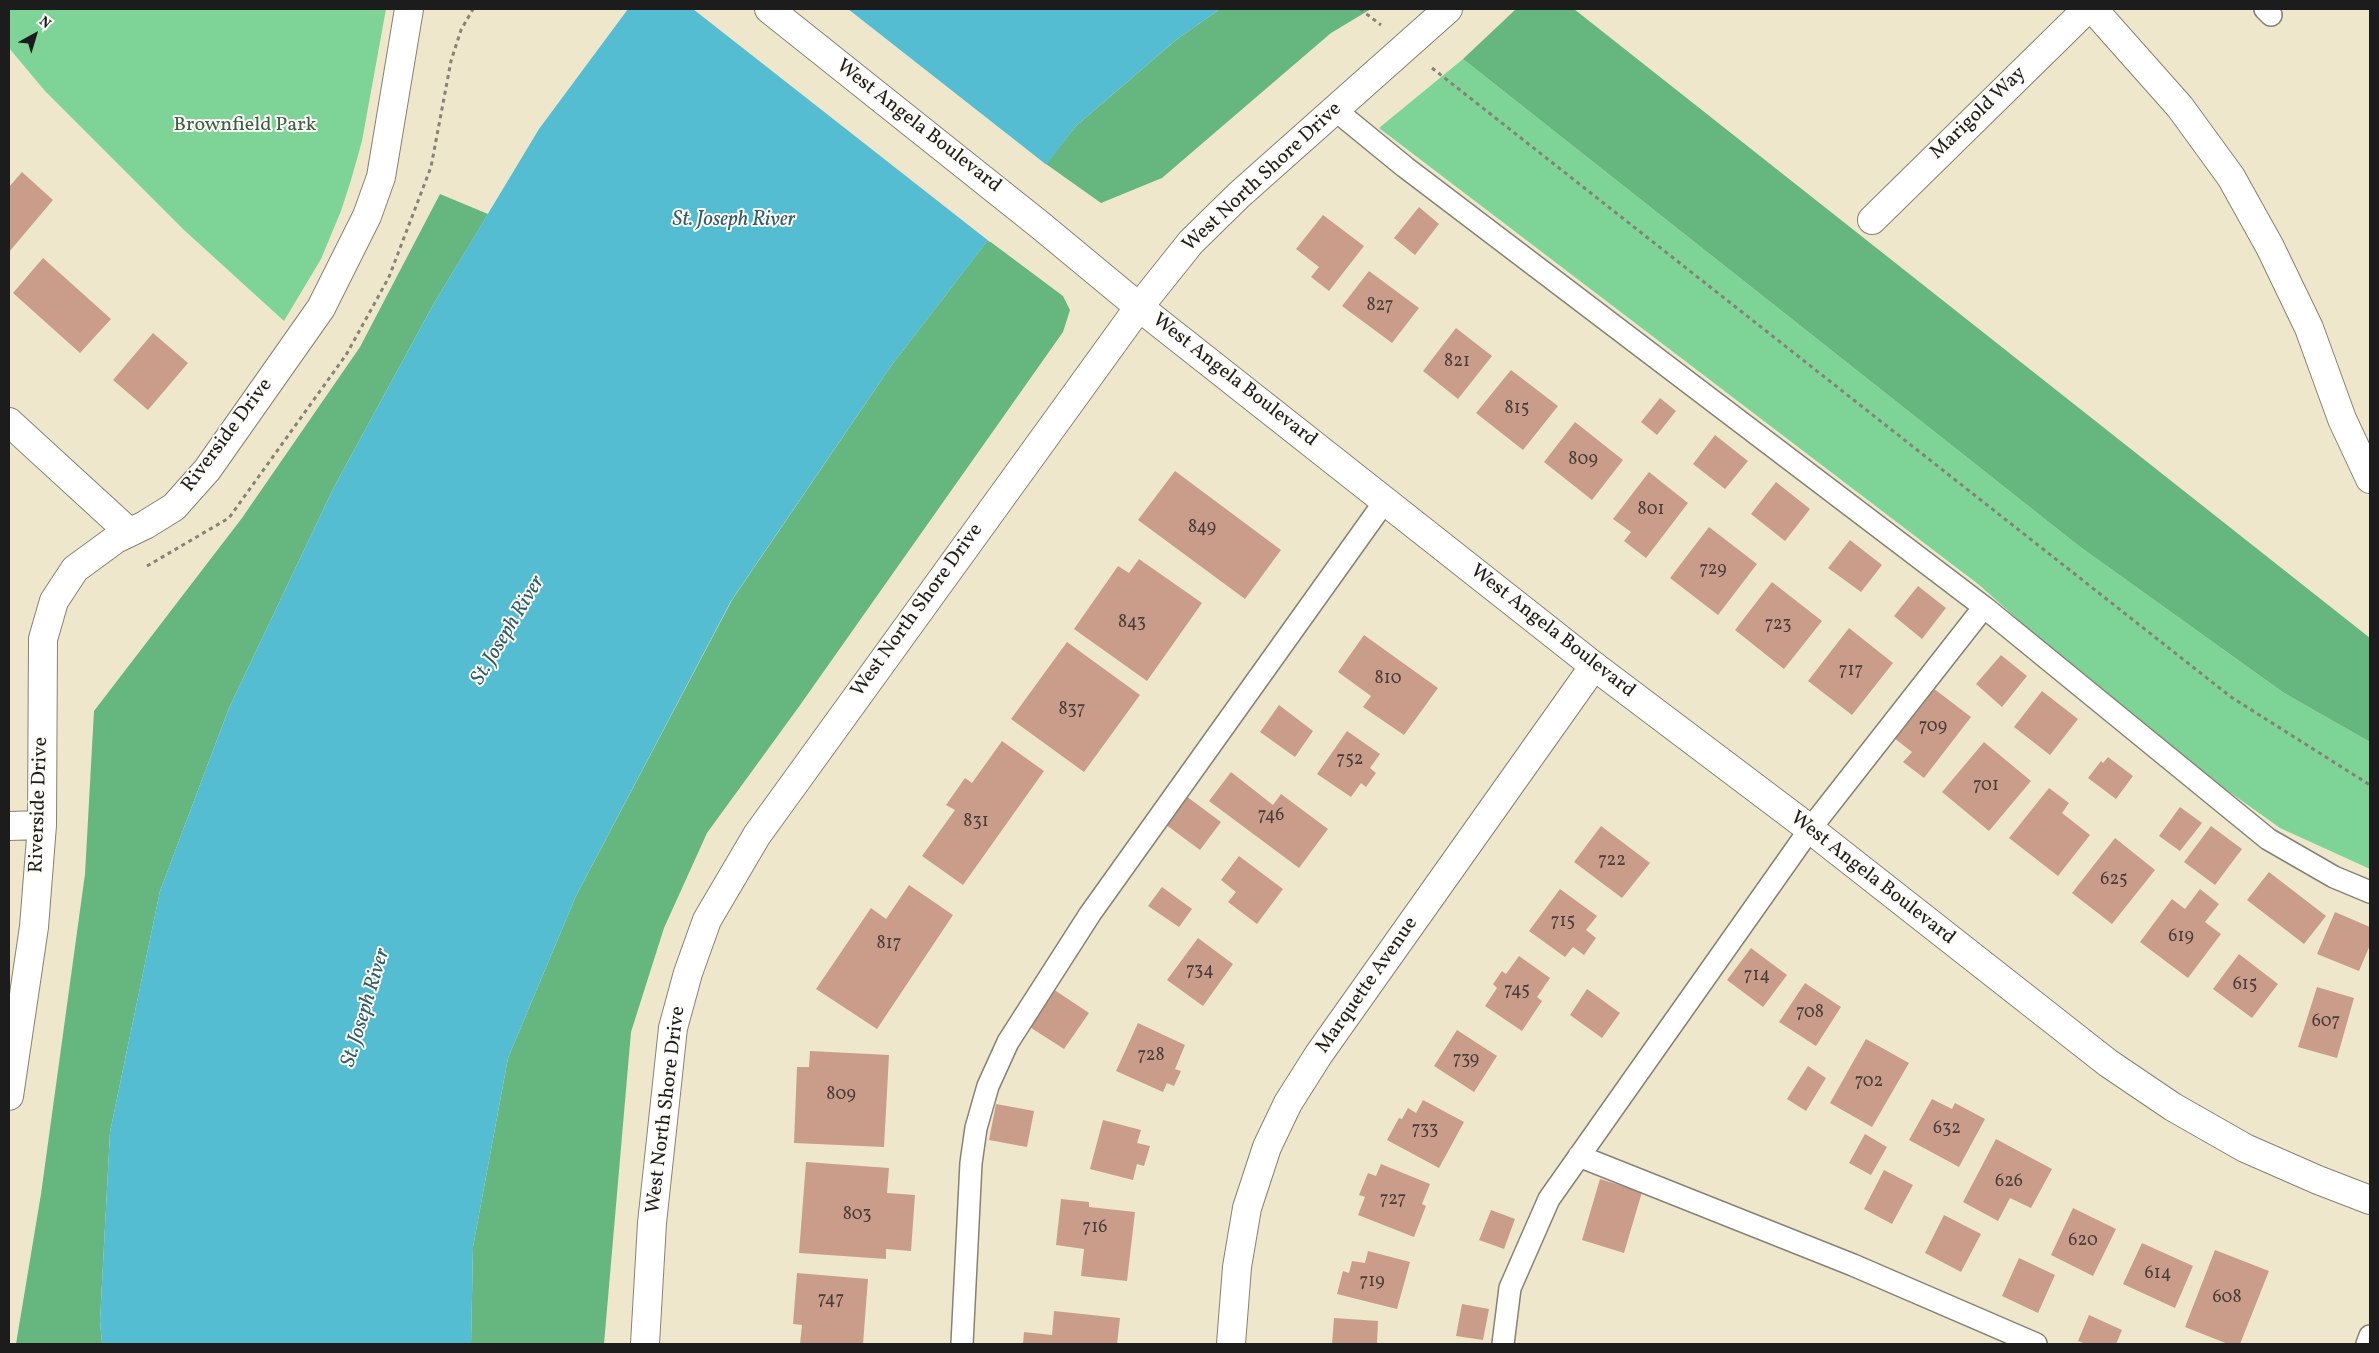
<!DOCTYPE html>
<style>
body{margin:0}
#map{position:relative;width:2379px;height:1353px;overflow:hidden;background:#efe7cc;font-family:Vollkorn,serif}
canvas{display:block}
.frame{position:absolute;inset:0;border:10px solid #1c1c1c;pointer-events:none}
.north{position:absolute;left:10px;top:10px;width:50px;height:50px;-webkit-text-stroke:4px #fdfcf7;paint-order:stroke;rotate:39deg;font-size:14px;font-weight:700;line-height:20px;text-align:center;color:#1c1c1c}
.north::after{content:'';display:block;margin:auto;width:18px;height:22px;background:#1c1c1c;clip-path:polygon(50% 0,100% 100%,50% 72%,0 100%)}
</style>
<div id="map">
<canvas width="2379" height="1353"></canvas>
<div class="frame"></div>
<div class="north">N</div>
</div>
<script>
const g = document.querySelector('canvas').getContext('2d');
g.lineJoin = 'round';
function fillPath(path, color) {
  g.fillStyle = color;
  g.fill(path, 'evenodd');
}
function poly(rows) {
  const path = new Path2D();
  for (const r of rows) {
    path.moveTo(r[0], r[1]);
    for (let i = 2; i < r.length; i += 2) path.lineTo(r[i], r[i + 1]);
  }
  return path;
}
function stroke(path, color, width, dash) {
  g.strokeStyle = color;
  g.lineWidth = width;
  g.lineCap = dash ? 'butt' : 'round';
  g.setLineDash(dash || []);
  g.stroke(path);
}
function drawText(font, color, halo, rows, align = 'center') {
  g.font = font + ' Vollkorn,serif';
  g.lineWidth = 4;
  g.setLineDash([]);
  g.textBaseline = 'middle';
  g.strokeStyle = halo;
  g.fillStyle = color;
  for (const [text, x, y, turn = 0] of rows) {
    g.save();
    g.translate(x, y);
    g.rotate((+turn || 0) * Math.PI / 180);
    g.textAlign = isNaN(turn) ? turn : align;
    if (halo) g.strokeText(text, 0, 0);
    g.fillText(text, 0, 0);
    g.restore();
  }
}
const green = poly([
 [9,9,386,9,362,141,351,180,341,211,321,259,284,321,184,230,45,91,9,48],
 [1463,59,2079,546,2284,693,2370,742,2370,869,2280,828,2214,781,2094,687,1978,584,1379,128]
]);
const forest = poly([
 [1220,9,1371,9,1331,33,1162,178,1101,203,1046,164,1076,126,1176,40],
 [1516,9,1574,9,2370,638,2370,742,2284,693,2079,546,1463,59],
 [440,194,488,214,433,305,333,489,229,708,160,891,110,1132,100,1321,102,1344,16,1344,41,1194,85,874,94,711,242,518,360,347],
 [988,240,1063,296,1070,310,1063,332,798,708,707,833,664,928,631,1032,604,1344,471,1344,473,1247,508,1058,576,896,732,600,891,366]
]);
const water = poly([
 [628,9,1220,9,1176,40,1076,126,891,366,731,601,576,896,508,1058,473,1247,471,1344,102,1344,100,1321,110,1132,160,891,229,708,333,489,433,305,539,129]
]);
const pier = poly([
 [693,9,848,9,1048,166,990,242]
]);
const building = poly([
 [22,172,53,200,9,252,9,187],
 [1419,207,1439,224,1415,255,1394,238],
 [1323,215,1364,246,1329,291,1311,277,1319,267,1296,249],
 [43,258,111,319,80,353,13,293],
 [1369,271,1419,308,1392,343,1342,306],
 [1456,328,1492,356,1458,399,1423,371],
 [153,333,188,363,148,410,113,380],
 [1511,370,1558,406,1523,450,1476,413],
 [1660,398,1676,411,1657,435,1641,422],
 [1575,422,1623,460,1592,500,1544,462],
 [1715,435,1748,461,1725,489,1693,464],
 [1175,471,1281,550,1245,599,1138,520],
 [1649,472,1688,503,1646,558,1624,541,1631,532,1613,519],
 [1776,482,1810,509,1785,541,1751,514],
 [1709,527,1757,564,1718,615,1670,578],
 [1850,540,1882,565,1861,592,1828,568],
 [1139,559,1202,603,1147,681,1074,629,1118,566,1129,573],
 [1772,582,1822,621,1784,669,1735,630],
 [1918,586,1946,608,1922,639,1894,616],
 [1849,628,1893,663,1852,715,1808,681],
 [1364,635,1438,688,1404,735,1363,707,1371,696,1338,672],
 [1067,642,1140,695,1084,772,1011,719],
 [2001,655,2027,676,2002,707,1976,684],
 [1933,688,1971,717,1924,778,1903,762,1912,752,1894,738],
 [2042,691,2078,719,2050,755,2014,727],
 [1279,705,1313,731,1295,757,1260,732],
 [1347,731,1380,754,1370,768,1376,773,1366,787,1361,783,1351,797,1317,774],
 [1002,741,1044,771,963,885,922,856,955,810,946,805,965,778,972,783],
 [1984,742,2031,781,1989,831,1942,792],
 [2108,757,2133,776,2116,799,2088,778,2101,761,2103,763],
 [1231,772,1273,805,1281,794,1328,829,1299,868,1209,801],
 [2049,788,2069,803,2062,813,2090,835,2058,876,2009,838],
 [1186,796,1221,822,1200,850,1165,824],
 [2180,807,2202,823,2180,851,2159,836],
 [1601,826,1650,863,1622,898,1574,862],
 [2211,826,2242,849,2215,885,2184,862],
 [2115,838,2155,870,2112,924,2072,893],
 [1239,856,1283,889,1257,924,1228,902,1236,892,1221,880],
 [2269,872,2326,916,2304,944,2247,900],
 [909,885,953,915,877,1029,816,989,871,908,886,919],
 [1162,887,1192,909,1179,927,1148,906],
 [1560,889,1597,916,1586,930,1596,938,1584,955,1573,947,1565,957,1529,931],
 [2200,889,2219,904,2205,922,2221,934,2188,978,2140,942,2172,899,2185,909],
 [2335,912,2370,927,2370,945,2359,971,2317,954],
 [1198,938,1233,964,1203,1006,1167,980],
 [1751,948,1787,975,1763,1007,1727,980],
 [2239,954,2278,984,2252,1018,2213,989],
 [1519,956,1550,978,1537,997,1542,1001,1522,1031,1485,1006,1497,988,1493,984,1502,971,1506,974],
 [1805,983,1841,1007,1816,1046,1779,1022],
 [1050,987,1089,1013,1064,1049,1025,1024],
 [2317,987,2354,998,2337,1058,2298,1047],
 [1587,989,1620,1013,1602,1038,1570,1015],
 [1138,1023,1185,1045,1175,1069,1181,1071,1174,1086,1167,1083,1163,1092,1116,1071],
 [1457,1030,1497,1056,1474,1092,1434,1066],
 [1866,1039,1909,1063,1872,1127,1830,1103],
 [810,1051,889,1055,884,1147,794,1143,797,1067,809,1067],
 [1808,1066,1826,1078,1806,1111,1787,1099],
 [1932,1099,1952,1109,1955,1103,1985,1119,1959,1167,1909,1140],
 [1423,1100,1464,1122,1439,1168,1387,1140,1399,1118,1402,1119,1408,1108,1416,1113],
 [996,1104,1034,1111,1027,1147,989,1140],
 [1103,1120,1141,1130,1137,1143,1150,1146,1144,1166,1137,1164,1133,1180,1090,1169],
 [1865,1134,1887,1147,1871,1175,1849,1163],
 [1996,1139,2052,1169,2031,1208,2010,1198,1998,1221,1963,1202],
 [806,1162,889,1168,887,1193,915,1195,911,1251,886,1249,886,1259,799,1253],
 [1381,1164,1430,1184,1422,1204,1426,1206,1414,1237,1358,1215,1365,1197,1359,1195,1368,1173,1376,1176],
 [1884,1170,1913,1185,1892,1224,1864,1209],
 [1600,1179,1642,1192,1624,1253,1582,1240],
 [1061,1199,1089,1202,1089,1207,1135,1212,1127,1281,1081,1276,1084,1249,1056,1245],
 [2073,1208,2116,1229,2093,1276,2051,1255],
 [1491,1210,1515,1219,1504,1249,1479,1240],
 [1944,1215,1981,1234,1961,1272,1925,1253],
 [2142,1243,2193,1266,2175,1308,2123,1284],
 [2215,1250,2269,1271,2240,1344,2228,1344,2185,1327],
 [1368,1251,1410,1262,1397,1309,1337,1294,1343,1271,1349,1273,1352,1261,1365,1263],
 [2019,1258,2055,1275,2038,1313,2002,1296],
 [797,1273,868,1279,863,1344,800,1344,802,1325,793,1324],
 [1462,1304,1489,1309,1483,1340,1456,1336],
 [1054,1311,1120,1318,1117,1344,1023,1344,1024,1332,1052,1335],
 [2089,1315,2122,1330,2116,1344,2086,1344,2078,1341],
 [1334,1318,1378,1321,1377,1344,1332,1344]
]);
const path = poly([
 [1360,9,1381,25],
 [1432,68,2231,697,2370,785],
 [147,566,229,518,346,355,389,277,431,167,451,61,461,30,473,9]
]);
const lane = poly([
 [2265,9,2271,15],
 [1334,109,1405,167,1984,607,2268,839,2334,877,2370,892],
 [1579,1156,1853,1265,2036,1344],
 [962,1344,971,1163,976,1128,988,1086,1008,1042,1090,914,1385,501],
 [1503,1344,1510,1288,1549,1199,1810,829,1984,607],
 [2367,1344,2370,1336]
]);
const street = poly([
 [2093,9,2180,107,2231,177,2270,247,2309,328,2342,419,2370,479],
 [1872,220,2087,9],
 [1139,307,1191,242,1239,195,1448,9],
 [9,422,129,532],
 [9,826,42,825],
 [9,1096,34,927,42,825,43,639,54,601,75,569,116,539,145,525,174,507,207,470,321,308,367,216,381,177,409,9],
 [1231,1344,1237,1267,1247,1208,1267,1147,1288,1103,1319,1054,1594,666]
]);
const secondary = poly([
 [769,9,1040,225,1139,307,1594,666,1810,829,2108,1063,2173,1107,2245,1148,2318,1180,2370,1200],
 [645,1344,652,1223,673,1028,688,973,707,920,757,835,1139,307]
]);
const numberNames = [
 ["827",1380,307],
 ["821",1457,363],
 ["815",1517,410],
 ["809",1583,461],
 ["801",1651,511],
 ["849",1202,529],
 ["729",1713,571],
 ["843",1132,624],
 ["723",1778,626],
 ["717",1851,672],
 ["810",1388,680],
 ["837",1072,711],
 ["709",1933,728],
 ["752",1350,761],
 ["701",1986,787],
 ["746",1271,817],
 ["831",976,823],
 ["722",1612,862],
 ["625",2114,881],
 ["715",1563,923],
 ["619",2181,938],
 ["817",889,945],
 ["734",1200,972],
 ["714",1757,977],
 ["615",2245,986],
 ["745",1517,992],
 ["708",1810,1014],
 ["607",2326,1023],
 ["728",1151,1057],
 ["739",1466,1061],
 ["702",1869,1083],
 ["809",841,1096],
 ["632",1947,1130],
 ["733",1425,1131],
 ["626",2009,1183],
 ["727",1393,1201],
 ["803",857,1216],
 ["716",1095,1229],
 ["620",2083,1242],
 ["614",2158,1275],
 ["719",1372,1283],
 ["608",2227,1299],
 ["747",831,1301]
];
const streetNames = [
 ["Marigold Way",1979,114,-44],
 ["West Angela Boulevard",918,127,38],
 ["West North Shore Drive",1263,178,-43],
 ["West Angela Boulevard",1234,381,38],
 ["Riverside Drive",228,436,-53],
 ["West North Shore Drive",918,611,-54],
 ["West Angela Boulevard",1552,632,38],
 ["Riverside Drive",40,805,-88],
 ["West Angela Boulevard",1872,879,38],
 ["Marquette Avenue",1368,986,-55],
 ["West North Shore Drive",667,1110,-83]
];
const parkNames = [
 ["Brownfield Park",245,126]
];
const waterNames = [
 ["St. Joseph River",734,221],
 ["St. Joseph River",509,631,-59],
 ["St. Joseph River",367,1008,-73]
];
fillPath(green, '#7ed497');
fillPath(forest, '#66b680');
fillPath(water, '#54bdd1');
fillPath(pier, '#efe7cc');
fillPath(building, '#ca9d8b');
stroke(lane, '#868274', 24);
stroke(street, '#868274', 30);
stroke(secondary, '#868274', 30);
stroke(path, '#868274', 3, [4, 4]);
stroke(lane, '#fff', 21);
stroke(street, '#fff', 28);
stroke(secondary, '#fff', 28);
drawText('18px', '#483c38', null, numberNames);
drawText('20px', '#1c1c1c', '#fdfcf7', streetNames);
drawText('20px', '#3e5c47', '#fdfcf7', parkNames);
drawText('italic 21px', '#325c64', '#fdfcf7', waterNames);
</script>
